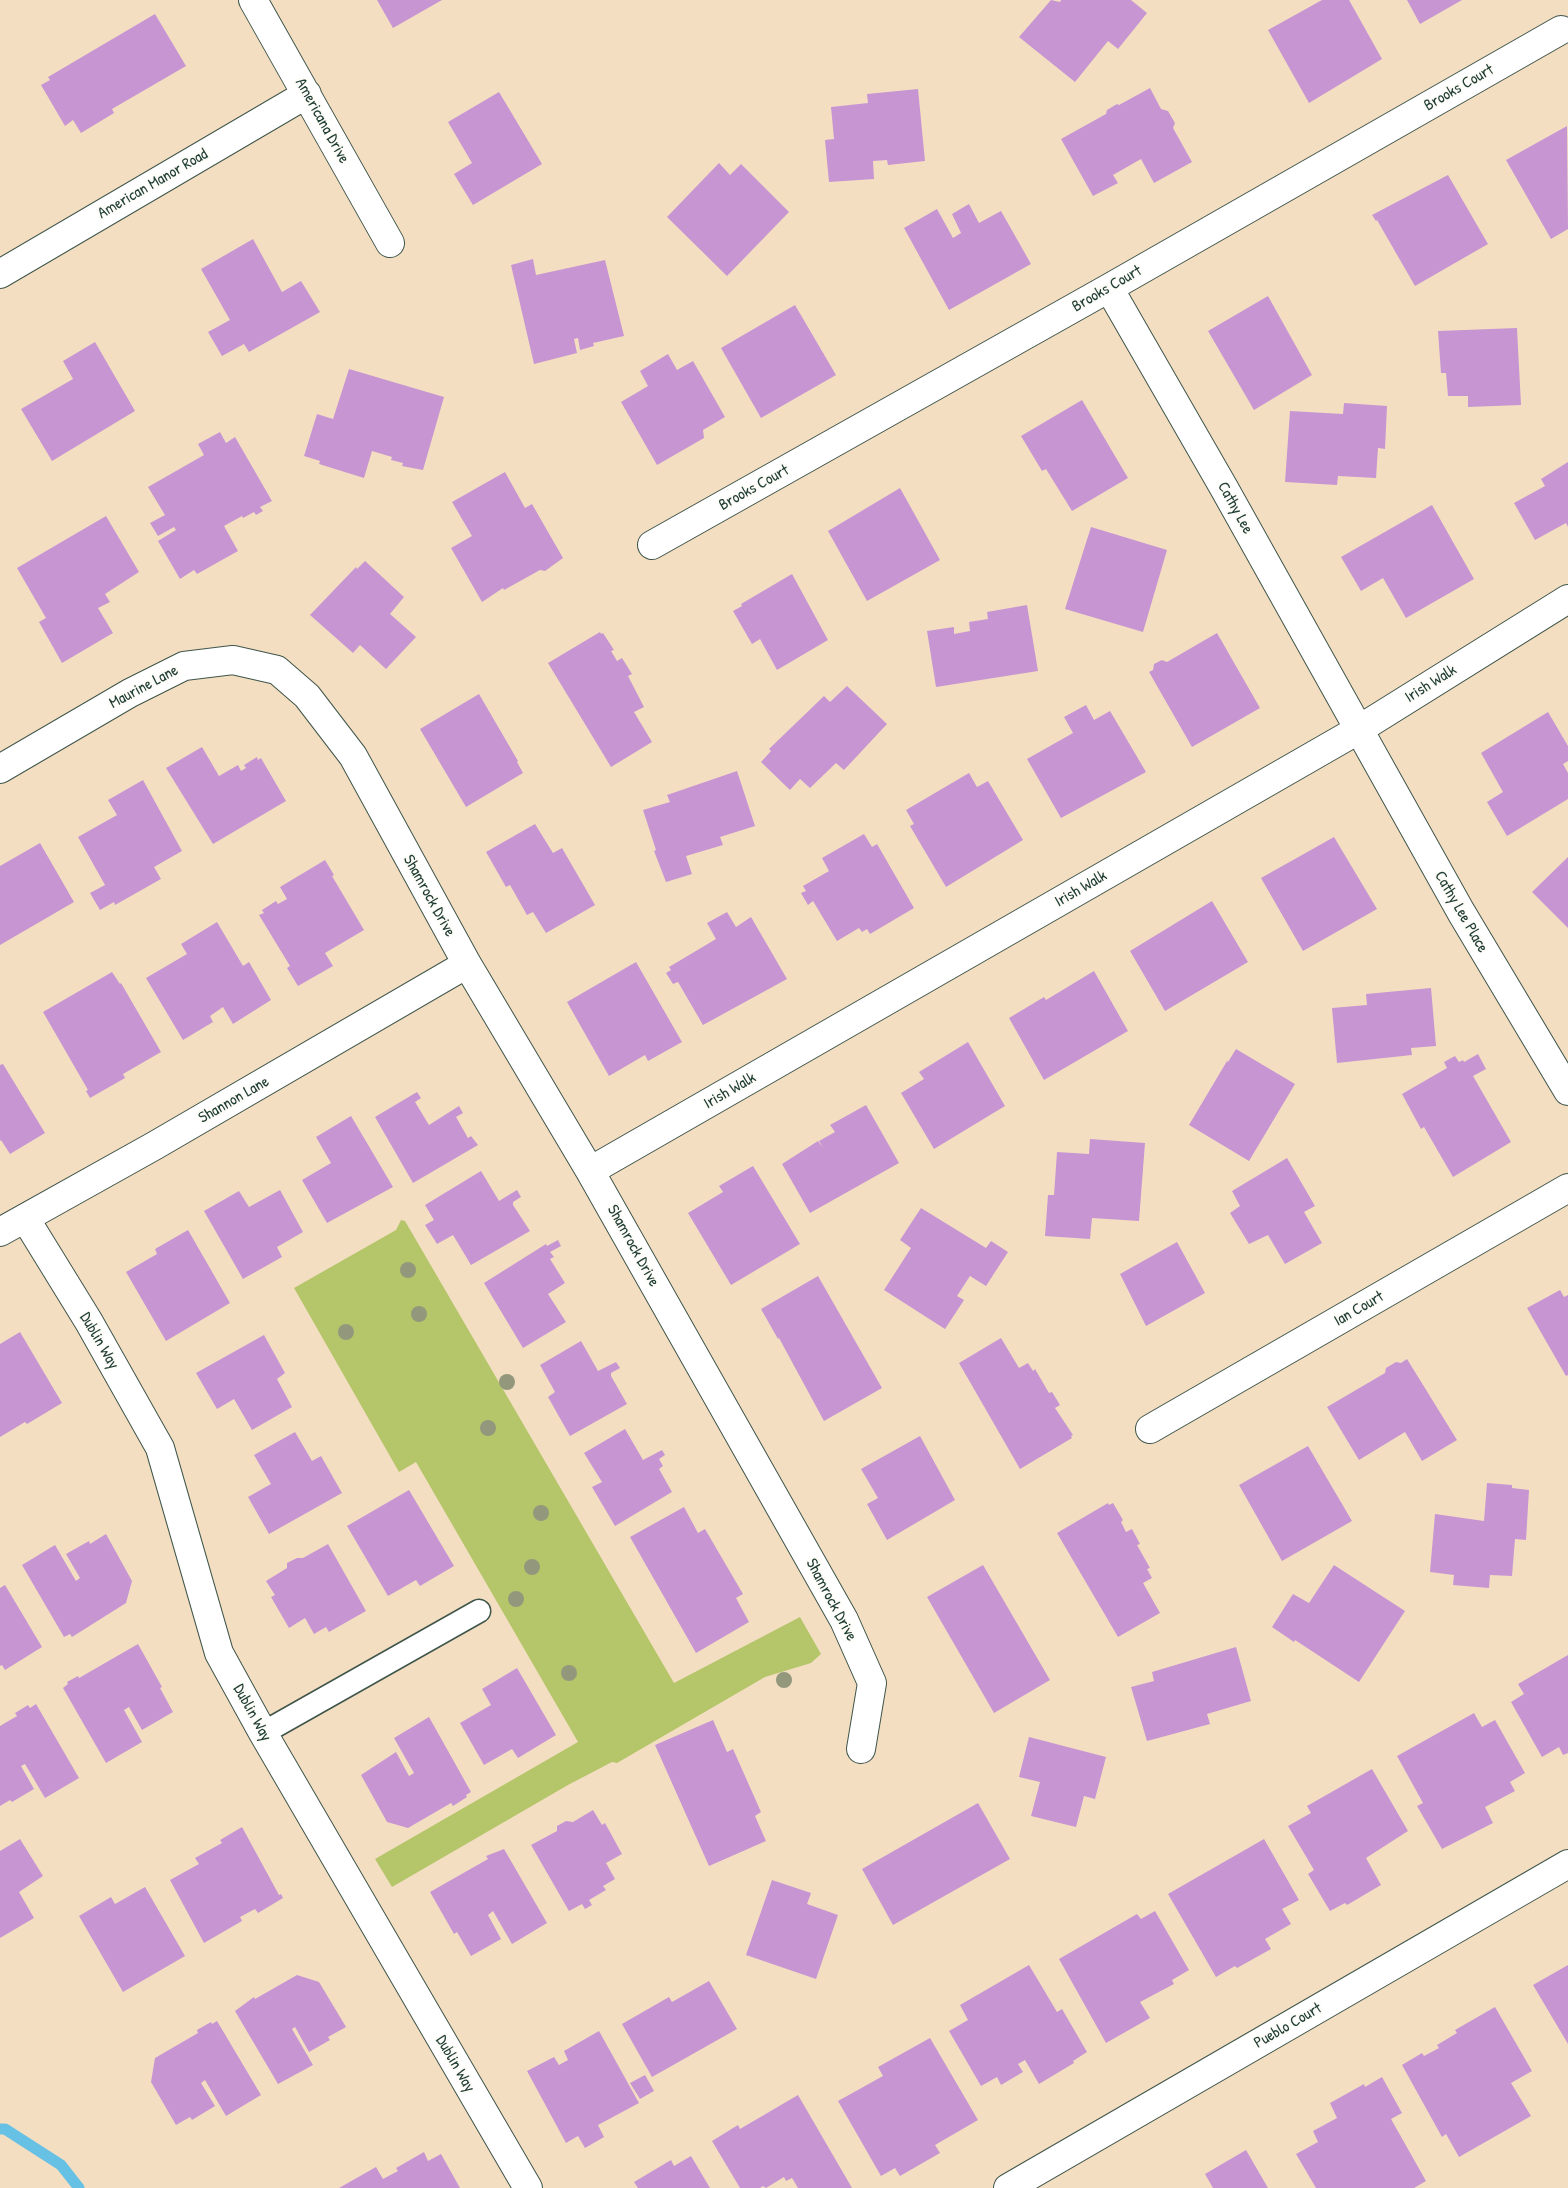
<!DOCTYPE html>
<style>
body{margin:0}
canvas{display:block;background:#f3dec2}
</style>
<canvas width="1568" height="2188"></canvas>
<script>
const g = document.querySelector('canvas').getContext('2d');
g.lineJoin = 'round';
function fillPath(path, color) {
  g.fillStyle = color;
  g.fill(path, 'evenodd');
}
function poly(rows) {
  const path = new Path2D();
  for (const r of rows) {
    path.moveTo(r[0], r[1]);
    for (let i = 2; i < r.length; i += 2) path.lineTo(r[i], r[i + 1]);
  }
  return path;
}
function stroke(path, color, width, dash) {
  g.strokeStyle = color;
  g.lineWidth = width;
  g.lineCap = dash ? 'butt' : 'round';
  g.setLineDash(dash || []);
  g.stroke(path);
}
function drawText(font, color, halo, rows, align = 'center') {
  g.font = font + ' "Patrick Hand",sans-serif';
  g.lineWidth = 4;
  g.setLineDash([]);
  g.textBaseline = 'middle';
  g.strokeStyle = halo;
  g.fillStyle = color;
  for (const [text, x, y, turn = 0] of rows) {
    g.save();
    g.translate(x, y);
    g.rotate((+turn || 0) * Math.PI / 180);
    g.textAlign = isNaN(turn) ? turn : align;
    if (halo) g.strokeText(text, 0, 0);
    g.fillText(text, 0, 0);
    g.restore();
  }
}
const green = poly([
 [401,1220,405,1221,674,1683,800,1617,821,1654,811,1663,765,1677,617,1763,612,1762,568,1785,392,1887,375,1859,578,1742,416,1462,399,1472,294,1288,396,1230]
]);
const stream = poly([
 [0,2129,5,2129,61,2165,79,2188]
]);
const building = poly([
 [377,0,442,0,393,28],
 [1051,0,1060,2,1061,0,1131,0,1147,13,1118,49,1108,41,1075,82,1019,37],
 [1322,0,1349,0,1382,59,1309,103,1268,30],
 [1407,0,1462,0,1420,24],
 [155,14,186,66,112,109,114,113,81,133,73,120,65,126,41,85,50,80,48,77],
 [1150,88,1161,109,1168,111,1175,123,1173,128,1192,162,1154,183,1141,159,1113,175,1118,183,1093,196,1061,139,1106,114,1107,110,1117,104,1119,105],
 [918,89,925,161,888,165,887,160,873,161,874,179,829,182,825,140,834,139,831,107,868,103,867,94],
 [499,92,542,164,473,205,454,174,472,163,448,122],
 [1567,126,1568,229,1551,239,1506,160],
 [719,163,730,175,741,164,789,212,727,276,667,217],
 [1448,175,1488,244,1415,286,1377,220,1376,221,1372,215],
 [969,204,979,223,1001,211,1031,264,949,310,904,228,937,209,953,238,961,233,952,214],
 [253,239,282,292,301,281,320,312,249,352,244,344,222,356,208,332,230,320,201,269],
 [533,259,536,275,605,260,624,336,593,343,594,346,580,350,578,338,574,339,577,353,534,364,511,265],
 [1268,296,1312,375,1254,410,1208,331],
 [795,305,836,375,761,418,721,348],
 [1517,328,1521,405,1468,407,1468,396,1448,396,1446,373,1441,373,1438,331],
 [95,342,135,411,52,461,21,409,73,379,63,361],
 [668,354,677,370,693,361,725,417,703,430,704,438,657,465,621,402,648,386,640,371],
 [349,369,444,397,423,470,402,466,403,463,391,460,392,457,372,451,364,478,319,464,320,461,304,456,317,414,333,419],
 [1082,400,1128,478,1072,511,1046,469,1042,471,1021,436],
 [1344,403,1387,406,1385,449,1378,448,1376,478,1338,476,1337,485,1285,482,1290,411,1343,414],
 [220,432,226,443,235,437,272,501,260,507,263,511,256,515,254,512,243,518,242,516,224,526,238,551,197,574,194,570,180,579,158,541,176,530,174,527,158,536,150,523,165,515,148,487,204,455,198,444],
 [1568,462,1568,527,1566,523,1535,540,1514,503,1545,486,1541,479],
 [505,472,525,508,532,504,563,558,545,571,540,570,504,590,503,588,482,602,451,548,472,536,452,502],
 [900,488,940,560,867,601,828,531],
 [1432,505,1474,579,1406,618,1383,578,1361,591,1341,557],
 [106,516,139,572,105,594,110,602,98,608,113,633,62,663,39,622,46,618,17,568],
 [1091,527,1167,550,1143,632,1065,609],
 [365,561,404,597,390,614,416,637,386,669,360,645,353,653,310,615,356,567,357,569],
 [792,574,828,640,777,670,760,639,752,644,733,611,742,606,741,604],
 [1027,605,1038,671,936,687,927,631,954,627,954,634,970,631,969,622,988,619,987,612],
 [600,632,601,634,603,633,614,650,611,651,617,661,622,658,632,674,628,676,644,707,634,712,652,742,611,767,548,663],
 [1217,633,1260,708,1192,747,1149,672,1153,670,1154,664,1162,660,1167,662],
 [847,686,887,724,844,770,836,763,810,788,800,779,790,790,761,762,771,751,769,749,824,696,830,702],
 [479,694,518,761,517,762,523,773,466,807,420,729],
 [1086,705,1094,720,1110,711,1146,772,1061,818,1027,759,1073,733,1064,717],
 [1548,712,1568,746,1568,761,1563,764,1568,773,1568,799,1507,836,1487,802,1503,792,1481,753],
 [202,747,219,776,238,765,241,771,246,768,244,765,257,757,258,760,261,758,286,801,213,844,166,768],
 [737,771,755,826,720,837,723,845,686,856,692,874,666,882,654,851,656,850,643,810,670,802,667,795],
 [969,773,977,787,988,781,1023,840,946,887,910,826,914,824,906,810],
 [143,780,182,851,154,867,161,879,115,905,114,902,100,910,90,893,105,885,78,837,117,815,108,800],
 [535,824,553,853,562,848,595,905,546,933,533,912,527,915,510,885,506,887,486,852],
 [864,834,872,847,877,844,914,908,870,934,867,929,862,932,859,928,837,941,813,901,808,905,801,893,806,891,803,886,829,871,822,858],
 [1334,837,1377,909,1303,951,1261,878],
 [40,843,74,902,0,945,0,866],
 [1568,857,1568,928,1532,892],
 [325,860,334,875,332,876,364,930,325,953,333,966,298,986,287,968,290,966,259,915,264,913,262,910,276,901,278,904,287,899,280,887],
 [1212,901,1248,962,1165,1011,1130,951],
 [727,912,736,927,751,917,787,979,703,1025,678,982,673,984,666,973,671,970,669,967,716,939,707,923],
 [217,922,243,966,249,962,271,1000,233,1024,223,1007,210,1016,213,1022,183,1040,146,978,187,954,181,944],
 [636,962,682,1042,648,1061,645,1055,609,1076,567,1002],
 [1094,971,1128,1031,1044,1080,1009,1018,1044,997,1046,1000],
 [112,972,120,984,121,983,161,1052,123,1074,125,1078,90,1098,86,1091,88,1090,43,1012],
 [1431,988,1436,1046,1411,1048,1412,1055,1337,1063,1332,1008,1367,1005,1366,994],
 [968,1042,1005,1106,934,1149,901,1093,924,1079,919,1072],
 [1236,1049,1295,1084,1249,1161,1189,1125,1227,1061,1228,1062],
 [1478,1054,1486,1069,1473,1076,1511,1142,1453,1177,1424,1127,1421,1129,1402,1094,1447,1068,1444,1062,1455,1056,1459,1062,1463,1060,1464,1062],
 [3,1064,45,1133,10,1154,1,1140,0,1141,0,1065],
 [417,1092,421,1098,415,1102,429,1125,459,1106,463,1113,456,1117,468,1138,471,1136,478,1145,413,1183,375,1117],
 [866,1105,899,1163,810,1213,782,1164,818,1141,823,1148,819,1141,835,1132,830,1125],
 [351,1116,393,1187,327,1223,302,1180,331,1163,316,1137],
 [1090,1139,1145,1143,1139,1221,1092,1218,1090,1239,1045,1236,1048,1195,1054,1195,1057,1152,1089,1154],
 [1287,1158,1315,1206,1304,1212,1322,1243,1285,1264,1268,1235,1249,1244,1230,1213,1240,1206,1232,1191],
 [753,1166,800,1244,731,1285,688,1213,723,1192,719,1186],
 [481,1171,499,1201,517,1190,521,1197,513,1202,513,1205,530,1231,471,1265,453,1235,437,1244,425,1225,434,1220,425,1205],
 [280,1190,303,1232,277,1247,282,1257,243,1279,204,1211,239,1191,249,1207],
 [921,1208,986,1248,991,1241,1008,1252,986,1286,970,1276,957,1296,964,1300,945,1329,884,1290,911,1248,900,1240],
 [188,1230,230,1303,166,1341,126,1272,157,1254,155,1249],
 [558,1240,561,1246,550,1252,554,1257,550,1259,565,1283,548,1294,566,1322,523,1348,484,1283,546,1244,547,1246],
 [1177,1242,1205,1293,1146,1326,1120,1274],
 [818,1276,882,1388,824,1421,779,1338,778,1339,761,1309],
 [1560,1290,1564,1297,1568,1295,1568,1375,1566,1376,1527,1308],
 [20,1332,62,1403,27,1424,25,1422,0,1437,0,1344],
 [264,1335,285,1373,277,1379,292,1407,252,1430,234,1399,217,1409,196,1373],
 [1001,1338,1019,1368,1028,1363,1033,1371,1035,1369,1049,1393,1052,1392,1060,1405,1055,1408,1073,1435,1071,1436,1072,1438,1020,1469,959,1363],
 [581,1341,598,1371,616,1362,620,1368,611,1373,611,1376,627,1404,570,1436,548,1397,555,1392,540,1365],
 [1407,1359,1457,1440,1422,1461,1405,1432,1359,1460,1327,1407,1385,1373,1386,1368,1396,1362,1401,1363],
 [625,1429,643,1460,662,1450,665,1455,659,1459,663,1466,659,1469,672,1492,615,1526,592,1487,602,1482,584,1453],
 [295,1432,312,1461,321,1456,342,1493,269,1534,248,1497,271,1484,254,1455],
 [920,1436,955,1500,887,1540,867,1504,878,1498,861,1469],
 [1308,1446,1352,1521,1282,1561,1239,1485],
 [1487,1483,1512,1485,1512,1488,1529,1490,1526,1540,1515,1539,1512,1576,1490,1575,1489,1588,1453,1585,1454,1575,1430,1572,1435,1514,1484,1521],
 [409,1490,454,1566,420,1586,416,1580,388,1596,347,1526],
 [1108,1503,1109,1505,1113,1503,1123,1520,1121,1522,1126,1532,1132,1529,1140,1544,1137,1545,1150,1568,1147,1569,1152,1578,1143,1583,1160,1613,1118,1637,1057,1533],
 [684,1507,698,1533,705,1529,743,1594,736,1598,749,1622,696,1653,630,1537],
 [106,1534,132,1581,126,1603,72,1637,70,1634,64,1637,22,1565,55,1545,76,1581,80,1578,66,1554,89,1541,90,1544],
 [328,1544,366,1611,329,1632,326,1627,314,1634,305,1618,289,1628,271,1597,275,1595,266,1581,287,1568,287,1563,297,1558,303,1558],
 [983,1565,1050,1680,994,1713,927,1597],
 [1334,1565,1405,1611,1359,1682,1295,1640,1294,1642,1272,1627,1293,1594,1309,1603],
 [5,1585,42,1647,5,1670,2,1665,0,1666,0,1588],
 [138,1644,162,1687,160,1688,173,1712,142,1730,129,1707,124,1710,142,1742,106,1763,63,1688,68,1684,67,1682,78,1676,79,1678],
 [1236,1647,1251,1701,1207,1714,1210,1724,1147,1741,1131,1687,1154,1681,1152,1672],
 [1568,1655,1568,1753,1563,1755,1559,1747,1542,1757,1511,1702,1524,1694,1518,1684],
 [517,1668,556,1735,518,1758,512,1749,484,1765,460,1723,491,1705,482,1689],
 [36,1704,79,1778,45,1798,25,1764,21,1766,34,1789,12,1802,10,1800,0,1806,0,1726,17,1716,15,1713,28,1705,30,1708],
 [1474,1713,1482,1727,1495,1720,1525,1773,1510,1782,1515,1791,1485,1807,1493,1823,1442,1849,1417,1806,1423,1803,1397,1756],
 [429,1717,471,1792,466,1795,467,1797,453,1806,451,1803,408,1828,387,1822,361,1775,396,1752,409,1776,414,1773,394,1738],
 [713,1720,727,1752,733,1749,761,1812,755,1816,766,1841,709,1866,655,1745],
 [1029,1737,1106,1757,1095,1799,1084,1796,1076,1827,1031,1816,1040,1782,1019,1777],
 [1372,1769,1408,1831,1366,1858,1381,1885,1347,1905,1345,1903,1330,1911,1308,1874,1314,1870,1288,1826,1311,1813,1307,1806],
 [978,1803,1010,1859,893,1925,862,1869],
 [593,1810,602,1825,605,1823,622,1854,606,1863,615,1879,603,1886,606,1890,589,1900,592,1905,585,1909,582,1904,569,1911,531,1845,557,1831,557,1826,566,1821,573,1822],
 [242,1827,279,1895,281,1894,283,1898,258,1913,255,1909,240,1917,242,1921,204,1943,170,1880,199,1864,195,1858,222,1843,220,1840],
 [20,1839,43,1876,19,1892,34,1918,0,1938,0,1851],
 [1264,1839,1299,1900,1282,1909,1291,1924,1265,1939,1271,1949,1237,1968,1235,1966,1216,1977,1168,1894],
 [504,1849,547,1923,512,1944,493,1911,488,1915,501,1939,471,1956,457,1932,454,1934,430,1892,488,1859,486,1856],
 [772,1880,811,1893,807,1904,838,1915,816,1979,746,1955],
 [145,1887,185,1956,123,1992,79,1916,111,1897,115,1904],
 [1155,1911,1189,1970,1172,1980,1174,1984,1140,2002,1150,2018,1106,2043,1059,1959,1137,1914,1141,1919],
 [1029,1965,1057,2012,1062,2009,1087,2052,1073,2061,1074,2063,1039,2084,1025,2060,1018,2064,1023,2072,1001,2085,997,2077,981,2086,949,2031,968,2020,960,2005],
 [1568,1965,1568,2044,1533,1985],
 [297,1975,319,1982,346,2027,328,2037,330,2040,309,2052,295,2027,292,2029,313,2065,278,2084,235,2011,254,1997,255,1999],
 [709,1981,737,2029,652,2077,622,2024,669,1997,672,2002],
 [1495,2007,1532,2071,1511,2083,1531,2116,1459,2157,1446,2134,1442,2137,1402,2065,1422,2053,1424,2056,1439,2048,1437,2045,1457,2033,1455,2030],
 [217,2021,261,2095,226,2116,205,2080,201,2083,215,2106,192,2120,190,2117,176,2125,151,2082,155,2058,198,2033,197,2030,211,2022,212,2024],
 [599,2031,639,2103,598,2125,604,2137,585,2148,578,2136,566,2143,527,2071,554,2057,559,2065,568,2060,564,2051],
 [930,2038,978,2120,935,2145,940,2153,900,2176,895,2168,881,2176,838,2101,883,2076,878,2067],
 [645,2075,654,2091,640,2099,630,2083],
 [1382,2077,1402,2113,1391,2119,1426,2181,1414,2188,1316,2188,1296,2154,1318,2142,1313,2131,1337,2118,1330,2103,1364,2084,1365,2087],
 [798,2095,852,2188,798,2188,792,2178,786,2181,784,2177,766,2188,763,2186,760,2188,740,2188,712,2141,738,2125,740,2129],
 [1246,2150,1268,2188,1213,2188,1205,2174],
 [424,2152,428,2161,441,2154,460,2188,339,2188,376,2167,383,2179,398,2171,396,2168],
 [691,2156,710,2188,638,2188,634,2182,671,2160,674,2166]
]);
const lane = poly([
 [263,1733,479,1611]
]);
const street = poly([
 [253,0,390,243],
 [0,274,307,94],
 [1109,288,1224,488,1461,912,1568,1091],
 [652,545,1109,288,1561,30],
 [0,769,130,693,184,666,233,660,277,670,307,696,353,756,467,964,590,1171,844,1620,872,1683,861,1749],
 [590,1171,1358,730,1568,599],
 [25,1218,89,1322,160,1448,219,1653,263,1733,528,2188],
 [0,1232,154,1146,467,964],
 [1150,1429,1568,1188],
 [1008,2188,1568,1864]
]);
const trees = [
 [408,1270],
 [419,1314],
 [346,1332],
 [507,1382],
 [488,1428],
 [541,1513],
 [532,1567],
 [516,1599],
 [569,1673],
 [784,1680]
];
const streetNames = [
 ["Brooks Court",1459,88,-30],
 ["Americana Drive",322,121,61],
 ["American Manor Road",153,184,-30],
 ["Brooks Court",1107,289,-30],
 ["Brooks Court",754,488,-29],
 ["Cathy Lee",1235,508,61],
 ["Irish Walk",1431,684,-32],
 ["Maurine Lane",144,687,-28],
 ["Irish Walk",1081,889,-30],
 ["Shamrock Drive",429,896,61],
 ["Cathy Lee Place",1461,912,60],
 ["Irish Walk",730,1091,-30],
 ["Shannon Lane",234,1100,-30],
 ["Shamrock Drive",633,1246,61],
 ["Ian Court",1359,1309,-30],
 ["Dublin Way",99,1341,60],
 ["Shamrock Drive",831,1600,62],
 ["Dublin Way",252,1713,61],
 ["Pueblo Court",1288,2026,-30],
 ["Dublin Way",455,2064,60]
];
fillPath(green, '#b5c66a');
stroke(stream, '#66c1e4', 11);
fillPath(building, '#c796d2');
stroke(lane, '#3f5549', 25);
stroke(street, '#3f5549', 30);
stroke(lane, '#fff', 22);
stroke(street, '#fff', 28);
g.fillStyle = '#93987c';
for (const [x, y] of trees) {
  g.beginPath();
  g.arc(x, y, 8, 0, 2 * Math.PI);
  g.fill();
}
drawText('16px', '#1f3d34', '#fdfcf7', streetNames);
</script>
